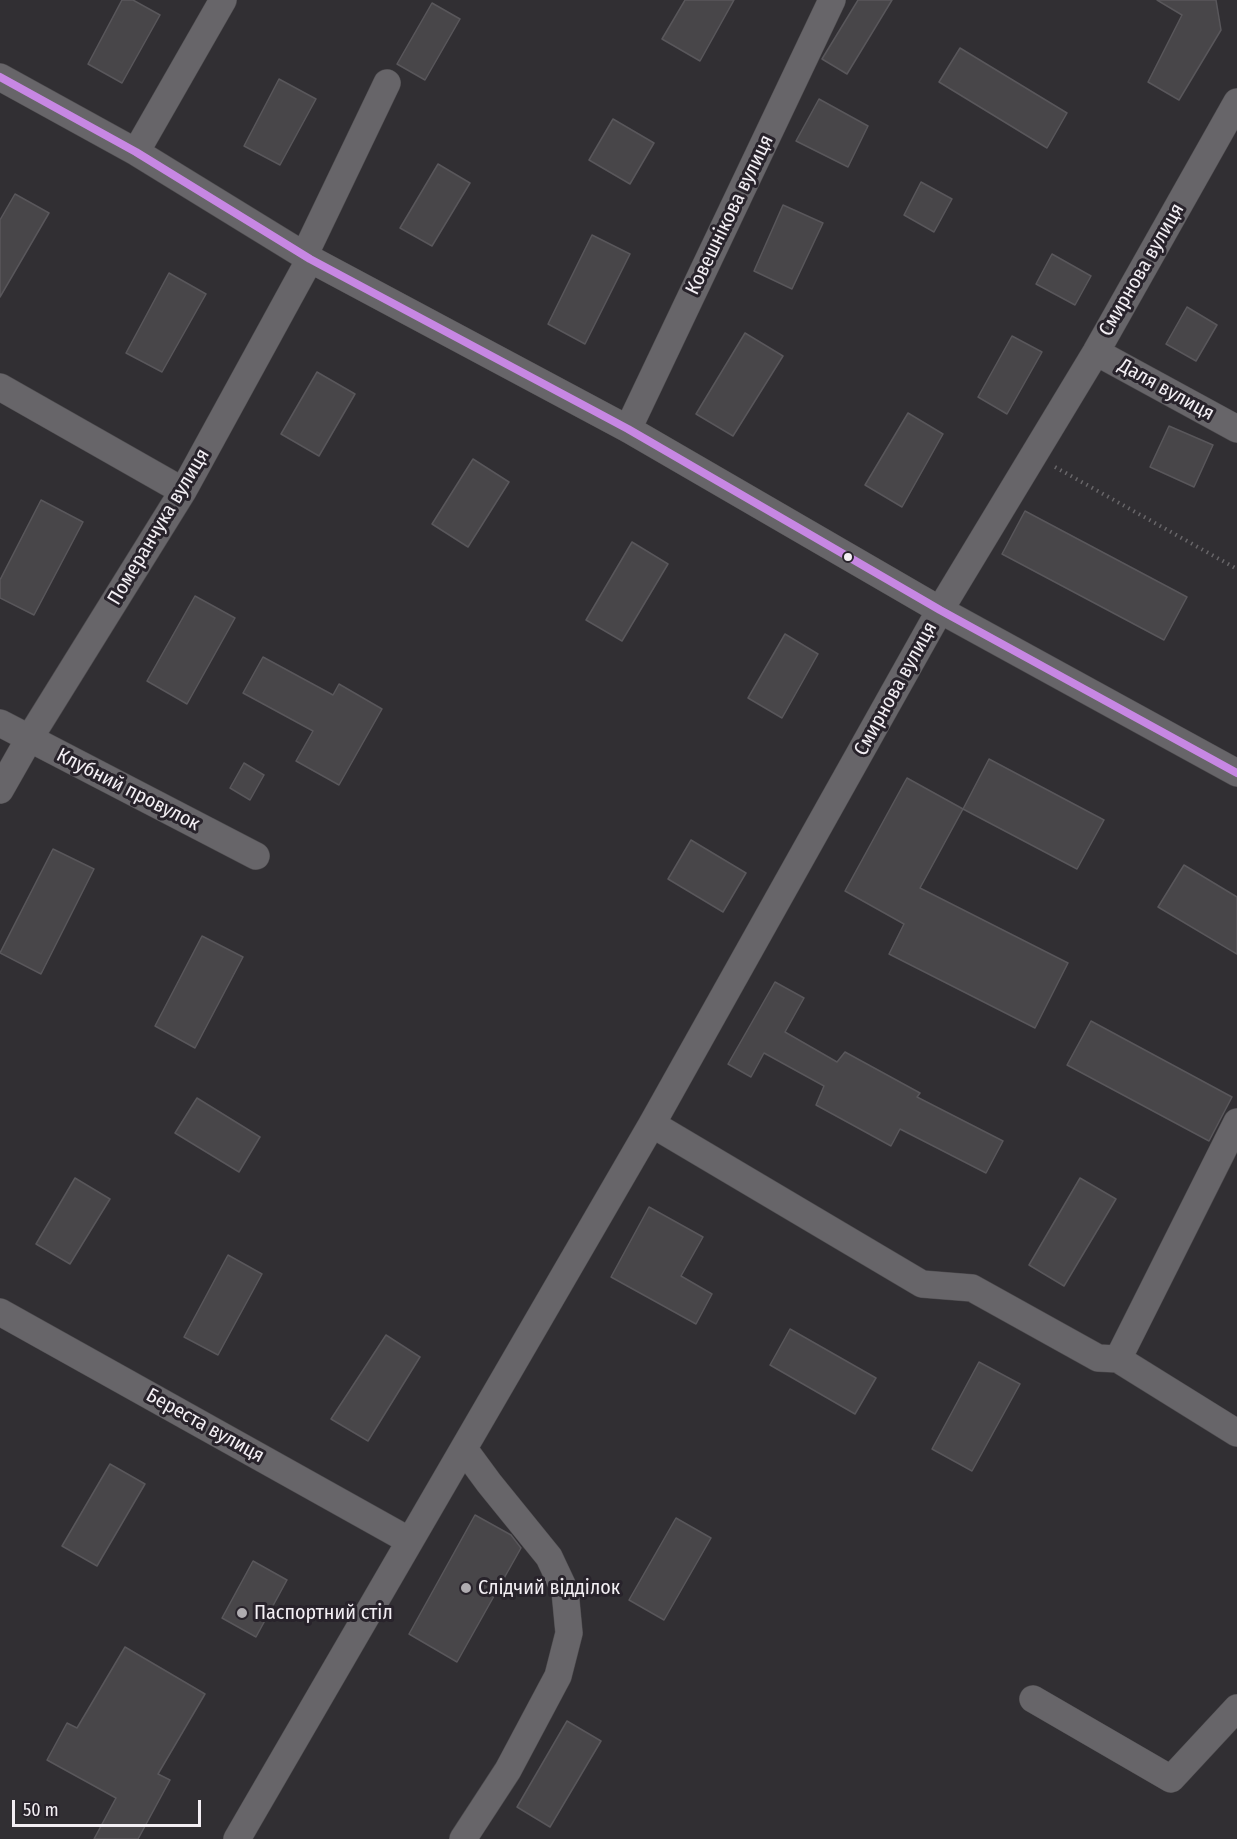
<!DOCTYPE html>
<meta charset="utf-8">
<style>
body{margin:0}
#map{position:relative;width:1237px;height:1839px;overflow:hidden;background:#312f33;font-family:"Fira Sans Condensed",sans-serif}
canvas{display:block}
.scale{position:absolute;left:12px;top:1800px;width:189px;height:27px;box-sizing:border-box;border:3px solid #f3eff4;border-top:0;padding-left:8px;font-size:18px;line-height:21px;white-space:nowrap;color:#f3eff4;-webkit-text-stroke:4px #28232b;paint-order:stroke}
</style>
<div id="map">
<canvas width="1237" height="1839"></canvas>
<div class="scale">50 m</div>
</div>
<script>
const g = document.querySelector('canvas').getContext('2d');
g.lineJoin = 'round';
function fillPath(path, color) {
  g.fillStyle = color;
  g.fill(path, 'evenodd');
}
function poly(rows) {
  const path = new Path2D();
  for (const r of rows) {
    path.moveTo(r[0], r[1]);
    for (let i = 2; i < r.length; i += 2) path.lineTo(r[i], r[i + 1]);
  }
  return path;
}
function stroke(path, color, width, dash) {
  g.strokeStyle = color;
  g.lineWidth = width;
  g.lineCap = dash ? 'butt' : 'round';
  g.setLineDash(dash || []);
  g.stroke(path);
}
function drawText(font, color, halo, rows, align = 'center') {
  g.font = font + ' "Fira Sans Condensed",sans-serif';
  g.lineWidth = 6;
  g.setLineDash([]);
  g.textBaseline = 'middle';
  g.strokeStyle = halo;
  g.fillStyle = color;
  for (const [text, x, y, turn = 0] of rows) {
    g.save();
    g.translate(x, y);
    g.rotate((+turn || 0) * Math.PI / 180);
    g.textAlign = isNaN(turn) ? turn : align;
    if (halo) g.strokeText(text, 0, 0);
    g.fillText(text, 0, 0);
    g.restore();
  }
}
const building = poly([
 [122,0,133,0,160,15,122,83,88,64,122,0],
 [685,0,734,0,700,61,662,39,685,0],
 [858,0,892,0,847,74,822,59,858,0],
 [1157,0,1216,0,1221,30,1179,100,1148,82,1182,15,1157,0],
 [432,3,460,19,425,80,397,64,432,3],
 [960,48,1067,113,1047,148,939,82,960,48],
 [279,79,316,99,280,165,244,146,279,79],
 [819,99,868,126,848,167,796,141,819,99],
 [613,119,654,143,630,184,589,160,613,119],
 [438,164,470,183,432,246,400,228,438,164],
 [921,182,952,199,934,232,904,215,921,182],
 [15,194,49,213,0,297,0,220,15,194],
 [783,205,823,223,792,289,754,271,783,205],
 [592,235,630,254,585,344,548,324,592,235],
 [1052,254,1091,276,1075,305,1036,284,1052,254],
 [169,273,206,294,162,372,126,353,169,273],
 [1187,307,1217,325,1196,361,1166,344,1187,307],
 [745,333,783,356,733,436,696,414,745,333],
 [1012,336,1042,352,1007,414,978,397,1012,336],
 [317,372,355,394,319,456,281,434,317,372],
 [908,413,943,434,902,507,865,485,908,413],
 [1169,426,1213,445,1194,487,1150,467,1169,426],
 [473,459,509,482,468,547,432,524,473,459],
 [41,500,83,522,34,615,0,598,0,580,41,500],
 [1025,511,1187,597,1164,640,1002,554,1025,511],
 [632,542,668,564,622,641,586,620,632,542],
 [195,596,235,618,187,704,147,681,195,596],
 [785,634,818,654,782,718,748,698,785,634],
 [263,657,333,695,339,684,382,709,339,785,296,761,313,731,243,693,263,657],
 [989,759,1104,820,1077,869,963,809,989,759],
 [244,763,264,775,250,800,230,788,244,763],
 [907,778,963,809,920,888,1068,963,1035,1028,889,954,904,924,845,891,907,778],
 [691,840,746,873,723,912,668,879,691,840],
 [53,849,94,869,41,974,0,953,53,849],
 [1184,865,1237,897,1237,954,1158,907,1184,865],
 [202,936,243,957,195,1048,155,1026,202,936],
 [775,982,804,998,785,1032,837,1062,845,1052,920,1093,917,1097,1003,1141,986,1173,900,1129,891,1146,816,1105,824,1086,764,1053,751,1077,728,1064,775,982],
 [1091,1021,1232,1097,1209,1141,1067,1065,1091,1021],
 [197,1098,260,1137,239,1172,175,1133,197,1098],
 [75,1178,110,1199,70,1264,36,1244,75,1178],
 [1080,1178,1116,1199,1064,1286,1029,1265,1080,1178],
 [649,1207,703,1237,681,1276,712,1294,696,1324,611,1277,649,1207],
 [228,1255,262,1274,218,1355,184,1337,228,1255],
 [790,1329,876,1378,855,1414,770,1365,790,1329],
 [386,1335,420,1357,368,1441,331,1419,386,1335],
 [979,1362,1020,1384,972,1471,932,1449,979,1362],
 [110,1464,145,1484,97,1566,62,1546,110,1464],
 [475,1515,511,1535,521,1548,457,1662,409,1634,475,1515],
 [676,1518,711,1538,664,1620,629,1600,676,1518],
 [253,1561,287,1580,256,1637,222,1618,253,1561],
 [125,1647,205,1694,158,1774,170,1780,138,1839,94,1839,116,1798,47,1760,67,1723,77,1728,125,1647],
 [567,1721,601,1741,550,1827,517,1807,567,1721]
]);
const path = poly([
 [1055,467,1237,569]
]);
const minor = poly([
 [0,77,136,152,310,259,628,429,940,610,1237,773],
 [136,152,223,0],
 [304,256,387,83],
 [1096,352,1237,429],
 [0,387,183,491],
 [628,429,832,0],
 [0,723,256,856],
 [0,790,29,739,183,491,310,259],
 [652,1124,922,1284,972,1288,1098,1358,1118,1359,1237,1122],
 [0,1312,410,1541],
 [1118,1359,1237,1433],
 [1033,1699,1171,1779,1237,1708],
 [237,1839,652,1124,940,610,1096,352,1237,102],
 [463,1839,508,1770,558,1676,569,1633,565,1591,549,1557,489,1483,464,1449]
]);
const bus1 = poly([
 [0,77,136,152,310,259,628,429,940,610,1237,773]
]);
const markers = [
 [848,557,5,"#f3eff4"],
 [466,1588,6,"#afacb0"],
 [242,1613,6,"#afacb0"]
];
const streetNames = [
 ["Ковешнікова вулиця",730,215,-64],
 ["Смирнова вулиця",1142,270,-60],
 ["Даля вулиця",1166,390,29],
 ["Померанчука вулиця",159,527,-59],
 ["Смирнова вулиця",896,689,-61],
 ["Клубний провулок",128,790,27],
 ["Береста вулиця",205,1426,29]
];
const poiNames = [
 ["Слідчий відділок",478,1588],
 ["Паспортний стіл",254,1613]
];
fillPath(building, '#484649');
stroke(building, '#59575b', 1.5);
stroke(minor, '#4d4b4e', 28);
stroke(path, '#686669', 4, [1.5, 4.5]);
stroke(minor, '#676569', 27);
stroke(bus1, '#c787e3', 8);
for (const [x, y, r, color] of markers) {
  const dot = new Path2D();
  dot.arc(x, y, r, 0, 2 * Math.PI);
  g.fillStyle = color;
  g.fill(dot);
  stroke(dot, '#28232b', 2);
}
drawText('20px', '#f3eff4', '#28232b', streetNames);
drawText('20px', '#f3eff4', '#28232b', poiNames, 'left');
</script>
